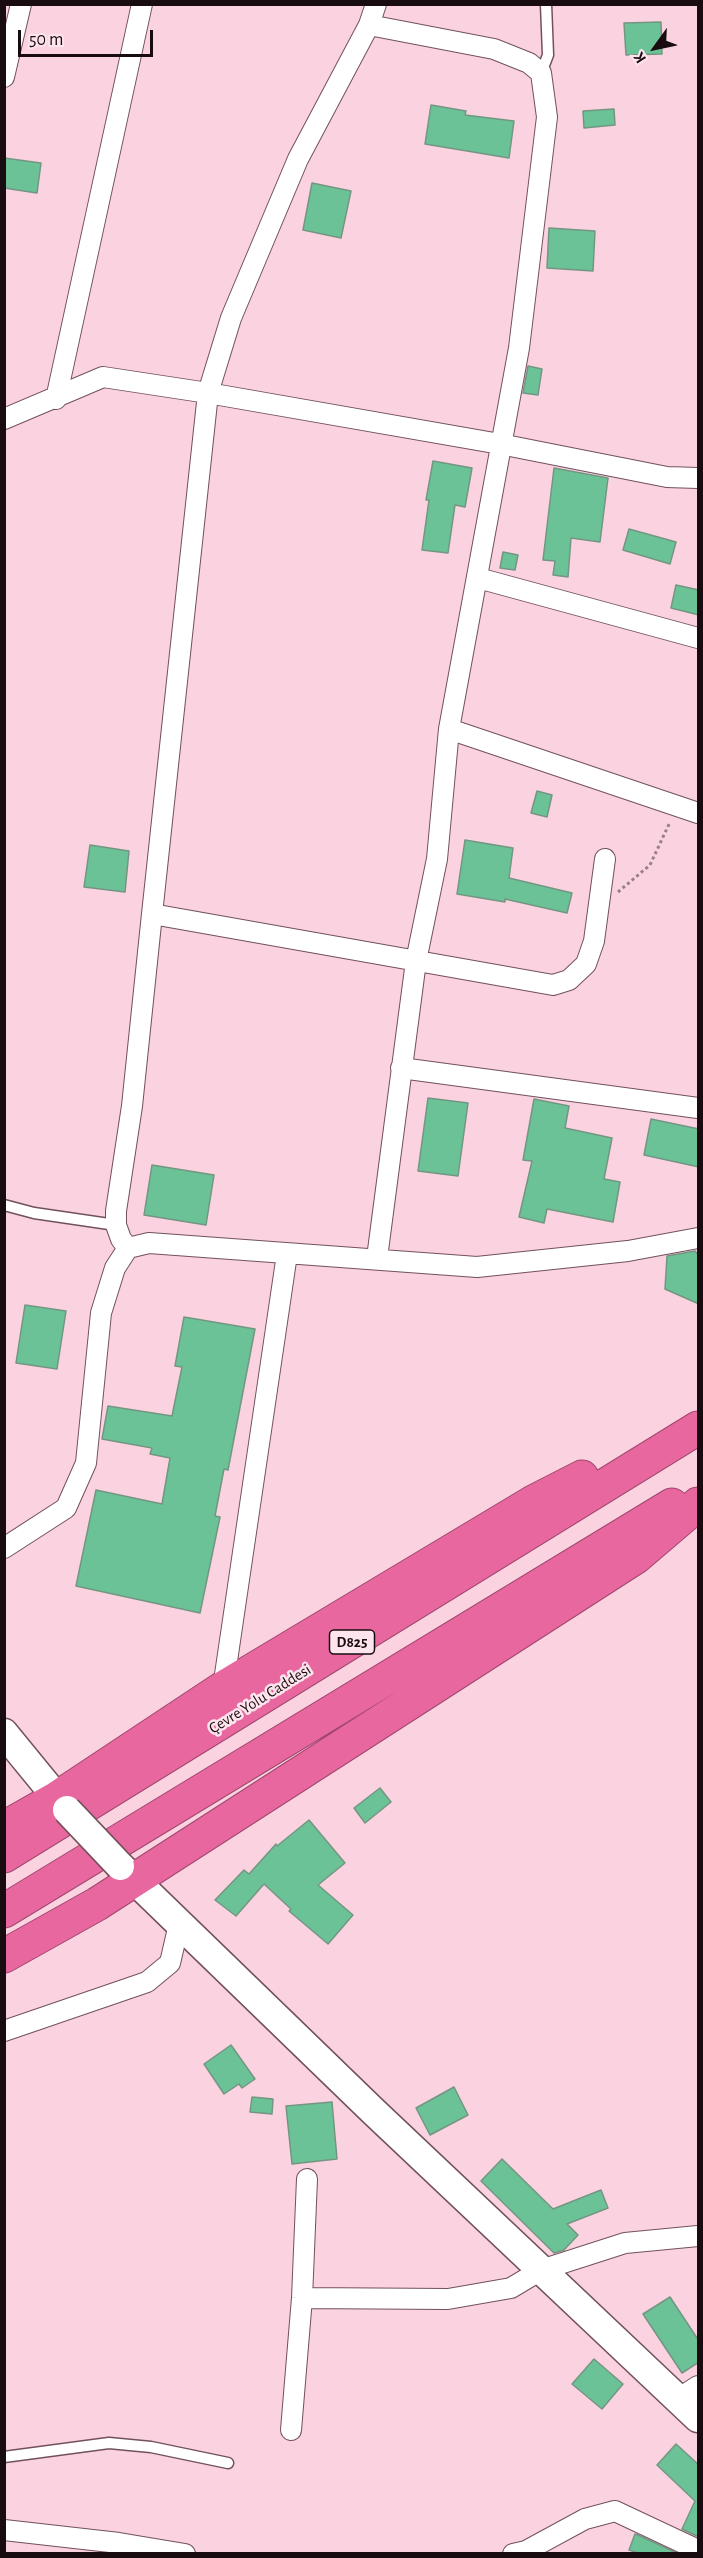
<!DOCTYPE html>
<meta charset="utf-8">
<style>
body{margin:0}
#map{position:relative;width:703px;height:2558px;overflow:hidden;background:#fad2e0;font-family:"Alegreya Sans",sans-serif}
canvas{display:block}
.frame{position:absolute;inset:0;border:6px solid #190c11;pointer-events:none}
.north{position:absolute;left:625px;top:18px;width:60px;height:60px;-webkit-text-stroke:4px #fde4ed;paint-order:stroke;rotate:237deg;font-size:16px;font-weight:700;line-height:24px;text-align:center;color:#190c11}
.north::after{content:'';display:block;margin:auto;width:21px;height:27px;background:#190c11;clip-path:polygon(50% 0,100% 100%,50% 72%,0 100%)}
.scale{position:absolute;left:18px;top:30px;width:135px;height:27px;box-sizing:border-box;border:3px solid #190c11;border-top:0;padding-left:8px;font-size:18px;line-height:21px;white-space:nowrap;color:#190c11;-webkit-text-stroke:4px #fde4ed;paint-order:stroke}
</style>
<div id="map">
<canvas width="703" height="2558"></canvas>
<div class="frame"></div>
<div class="north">K</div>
<div class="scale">50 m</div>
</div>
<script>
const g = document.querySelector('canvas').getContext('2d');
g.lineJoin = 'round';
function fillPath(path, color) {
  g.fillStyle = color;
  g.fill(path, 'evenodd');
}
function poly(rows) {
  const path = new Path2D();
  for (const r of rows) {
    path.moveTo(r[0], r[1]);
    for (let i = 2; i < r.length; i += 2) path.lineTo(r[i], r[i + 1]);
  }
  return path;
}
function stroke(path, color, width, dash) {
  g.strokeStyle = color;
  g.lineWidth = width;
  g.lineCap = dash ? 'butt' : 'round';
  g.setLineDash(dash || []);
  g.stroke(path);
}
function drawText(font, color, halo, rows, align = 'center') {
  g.font = font + ' "Alegreya Sans",sans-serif';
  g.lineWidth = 5;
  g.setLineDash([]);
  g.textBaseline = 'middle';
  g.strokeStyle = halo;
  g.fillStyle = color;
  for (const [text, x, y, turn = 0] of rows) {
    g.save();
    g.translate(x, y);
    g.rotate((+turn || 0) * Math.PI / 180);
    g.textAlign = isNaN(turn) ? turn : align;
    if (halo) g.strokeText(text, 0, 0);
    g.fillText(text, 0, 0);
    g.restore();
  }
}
const building = poly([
 [661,22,662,54,626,55,624,23,661,22],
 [431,105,466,111,465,115,514,121,509,158,425,144,431,105],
 [614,109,615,125,584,128,583,111,614,109],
 [4,158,41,163,37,193,4,188,4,158],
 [312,183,351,191,341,238,303,230,312,183],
 [549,228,595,231,593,271,547,268,549,228],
 [528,366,542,369,538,395,523,393,528,366],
 [433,461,472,468,465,507,455,505,448,553,422,550,429,500,426,500,433,461],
 [554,468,608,478,600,542,571,538,568,577,553,575,555,561,543,560,554,468],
 [629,529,676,542,670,564,623,550,629,529],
 [503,552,518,555,515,570,500,568,503,552],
 [676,585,699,590,699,615,671,608,676,585],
 [537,791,552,795,547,817,531,813,537,791],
 [465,840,513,848,509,878,572,893,567,913,505,899,505,902,457,894,465,840],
 [90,845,129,851,125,892,84,887,90,845],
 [428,1098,468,1103,458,1176,418,1171,428,1098],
 [534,1099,569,1106,565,1128,612,1138,604,1179,620,1182,613,1222,547,1209,544,1223,519,1217,532,1161,523,1160,534,1099],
 [651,1119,699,1129,699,1167,644,1155,651,1119],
 [152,1165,214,1175,206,1225,144,1215,152,1165],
 [695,1251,699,1256,699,1304,665,1289,667,1256,695,1251],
 [25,1305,66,1311,57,1369,16,1363,25,1305],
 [184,1317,255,1329,228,1470,224,1469,215,1516,220,1517,200,1613,76,1586,96,1490,162,1504,170,1458,150,1454,152,1448,102,1439,108,1406,172,1416,182,1367,175,1366,184,1317],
 [380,1788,391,1802,365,1823,354,1808,380,1788],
 [309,1820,345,1863,318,1885,353,1915,328,1944,289,1911,291,1909,264,1884,236,1916,215,1900,244,1870,249,1874,276,1844,277,1846,309,1820],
 [231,2045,255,2079,242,2088,239,2084,224,2094,204,2064,231,2045],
 [454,2087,468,2115,430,2135,416,2108,454,2087],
 [252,2097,273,2099,272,2114,250,2112,252,2097],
 [332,2102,337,2159,292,2164,286,2106,332,2102],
 [502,2159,553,2209,601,2190,608,2208,567,2224,578,2235,564,2250,554,2253,481,2181,502,2159],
 [670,2297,699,2341,699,2362,682,2373,643,2314,670,2297],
 [594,2359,623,2384,602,2409,572,2384,594,2359],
 [676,2444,699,2465,699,2537,682,2529,695,2501,657,2465,676,2444],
 [635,2534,638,2535,677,2553,638,2553,629,2550,635,2534]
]);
const path = poly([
 [618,892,650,865,670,822]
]);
const lane = poly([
 [541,73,548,55,546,4],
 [4,1205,34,1213,116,1225],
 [4,2457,109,2443,151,2447,228,2463]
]);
const street = poly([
 [369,25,376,4],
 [4,77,21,4],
 [56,399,142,4],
 [4,419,103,377,208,393,500,444,667,477,698,478],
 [478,578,698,638],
 [449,729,698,813],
 [152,914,208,393,231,318,298,159,369,25,494,49,529,63,541,73,547,117,519,348,449,729,437,859,416,961,377,1258],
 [401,1068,698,1108],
 [128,1248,121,1239,116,1225,116,1211,132,1106,152,914,553,985,569,980,586,964,594,941,605,859],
 [4,1548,66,1508,86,1463,101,1313,115,1268,128,1248,149,1243,477,1267,628,1251,698,1238],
 [223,1688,287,1254],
 [4,2031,147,1982,170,1963,179,1924],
 [302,2298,448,2299,511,2288,541,2270,625,2243,698,2236],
 [678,2399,698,2386],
 [291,2430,302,2298,307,2179],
 [4,2530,119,2543,185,2554],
 [513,2554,526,2551,585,2519,615,2511,698,2550]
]);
const secondary = poly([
 [4,1733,67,1810],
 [120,1866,373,2111,698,2418]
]);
const highway = poly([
 [4,1828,57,1798,223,1688,535,1501,582,1477],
 [4,1856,698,1428],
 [4,1911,672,1505],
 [4,1956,97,1904,636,1557,698,1504]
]);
const secondaryBridge = poly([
 [67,1810,120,1866]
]);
const shields = [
 [352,1642,45]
];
const shieldNames = [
 ["D825",352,1642]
];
const streetNames = [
 ["Çevre Yolu Caddesi",260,1699,-32]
];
fillPath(building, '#6cc297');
stroke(building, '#739683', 1.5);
stroke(lane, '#72515d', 13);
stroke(street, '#72515d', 22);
stroke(secondary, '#72515d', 31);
stroke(highway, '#a0476d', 35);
stroke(path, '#9a7e88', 3, [3, 3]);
stroke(lane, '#fff', 10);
stroke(street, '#fff', 20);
stroke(secondary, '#fff', 28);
stroke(highway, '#e8679f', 33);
stroke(secondaryBridge, '#72515d', 31, []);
stroke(secondaryBridge, '#fff', 28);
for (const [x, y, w] of shields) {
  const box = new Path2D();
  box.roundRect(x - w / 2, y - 12, w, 24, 4.5);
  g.fillStyle = '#fde4ed';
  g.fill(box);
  stroke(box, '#190c11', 1.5);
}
drawText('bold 15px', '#190c11', null, shieldNames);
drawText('16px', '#190c11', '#fde4ed', streetNames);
</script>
